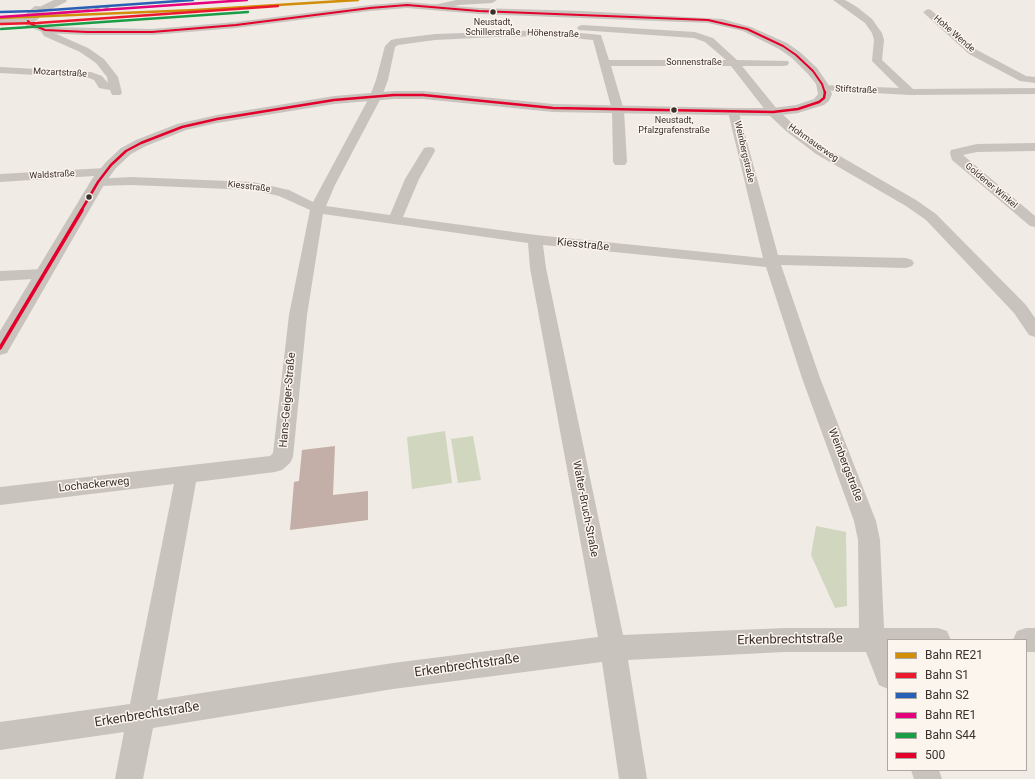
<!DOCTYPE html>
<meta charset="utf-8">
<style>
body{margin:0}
#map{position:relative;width:1035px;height:779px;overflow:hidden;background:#f0ebe5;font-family:Roboto,sans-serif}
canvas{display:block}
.legend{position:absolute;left:887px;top:639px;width:140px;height:132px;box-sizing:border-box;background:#fbf5ee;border:1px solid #aea6a0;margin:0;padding:5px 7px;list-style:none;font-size:12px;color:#3b302b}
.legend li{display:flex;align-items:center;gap:8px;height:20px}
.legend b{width:20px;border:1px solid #aea6a0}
</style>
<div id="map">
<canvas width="1035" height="779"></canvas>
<ul class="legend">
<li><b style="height:5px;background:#d18e09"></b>Bahn RE21</li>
<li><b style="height:5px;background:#ec192e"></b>Bahn S1</li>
<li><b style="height:5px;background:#2960b5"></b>Bahn S2</li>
<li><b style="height:5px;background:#e5007d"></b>Bahn RE1</li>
<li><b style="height:5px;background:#1a9d47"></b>Bahn S44</li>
<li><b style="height:5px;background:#e4002b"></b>500</li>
</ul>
</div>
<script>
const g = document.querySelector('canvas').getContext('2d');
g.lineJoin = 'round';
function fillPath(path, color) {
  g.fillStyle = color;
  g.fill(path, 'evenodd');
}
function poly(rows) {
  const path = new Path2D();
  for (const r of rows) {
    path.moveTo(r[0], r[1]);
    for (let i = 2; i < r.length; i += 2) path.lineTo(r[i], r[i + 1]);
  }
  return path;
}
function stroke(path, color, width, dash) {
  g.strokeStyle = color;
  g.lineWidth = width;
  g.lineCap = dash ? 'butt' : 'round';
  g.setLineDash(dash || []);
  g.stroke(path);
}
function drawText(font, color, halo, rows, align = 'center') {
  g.font = font + ' Roboto,sans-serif';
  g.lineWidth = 3;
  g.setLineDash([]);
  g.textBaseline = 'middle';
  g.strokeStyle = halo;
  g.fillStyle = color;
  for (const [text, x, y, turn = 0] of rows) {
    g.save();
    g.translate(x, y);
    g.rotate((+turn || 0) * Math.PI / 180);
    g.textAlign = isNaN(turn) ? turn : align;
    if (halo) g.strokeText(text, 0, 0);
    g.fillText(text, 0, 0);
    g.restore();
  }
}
const green = poly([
 [445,431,452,483,412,489,407,437],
 [473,436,481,480,458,483,451,439],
 [816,526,846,532,847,606,835,608,811,555]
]);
const building = poly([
 [335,446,333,495,368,491,368,520,290,530,294,482,299,481,302,450]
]);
const minor = poly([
 [456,0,497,0,492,3,459,5,437,10,432,7,434,5,456,0],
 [833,0,845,0,857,7,872,19,882,33,884,40,882,60,913,89,1035,88,1035,94,910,95,819,90,817,88,819,86,823,85,899,88,872,61,874,40,872,33,865,23,833,0],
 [928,9,931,10,977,50,1026,76,1035,77,1035,83,1020,81,969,54,925,14,923,12,928,9],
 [28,18,33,21,31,23,0,25,0,19,28,18],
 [582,25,695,32,713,38,737,60,788,61,789,63,788,65,784,66,742,66,777,109,794,125,826,148,916,200,936,214,1026,305,1035,318,1035,337,1029,335,1014,313,926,220,906,206,816,154,786,131,769,115,731,66,611,66,624,110,627,162,625,165,615,165,613,162,612,110,593,40,550,36,496,37,435,40,398,45,395,47,388,80,382,96,335,185,326,206,390,215,405,179,424,148,429,147,434,148,435,151,419,179,403,217,536,235,763,258,728,112,730,109,738,109,778,255,906,258,912,260,914,263,912,266,906,268,781,265,820,378,876,521,880,540,884,628,938,628,947,631,951,640,888,640,888,689,879,685,866,652,784,652,628,660,647,779,619,779,602,662,393,689,153,728,143,779,115,779,124,732,0,750,0,722,130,704,174,484,0,505,0,487,270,456,273,453,289,315,310,210,279,196,253,190,131,185,98,186,93,185,91,182,93,179,131,177,253,182,289,190,313,202,370,96,376,80,385,46,391,40,395,39,435,34,550,30,601,35,609,60,726,60,705,42,694,38,579,30,577,28,579,26,582,25],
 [323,214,528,243,530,268,598,637,393,663,157,700,196,482,275,472,282,470,290,463,293,457,307,315,323,214],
 [543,245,766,267,802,378,854,521,858,540,859,628,784,628,623,635,546,268,543,245],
 [45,27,48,28,52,32,88,48,104,59,118,77,122,93,120,95,112,95,110,90,99,88,94,80,89,78,0,73,0,67,91,72,102,76,108,83,107,77,96,63,80,52,44,36,40,30,45,27],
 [1035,143,1035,151,977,152,963,155,1035,216,1035,227,1030,226,952,160,950,153,951,150,977,144,1035,143],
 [105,168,110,169,112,172,110,175,0,182,0,174,105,168],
 [44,269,50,270,52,274,50,278,0,281,0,271,44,269],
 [1026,628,1035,628,1035,652,1026,652,1026,640,1013,640,1017,631,1026,628],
 [911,770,939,770,942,779,914,779,911,770]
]);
const tertiary = poly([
 [54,0,67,0,66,2,41,14,33,14,32,12,33,10,54,0],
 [407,2,479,8,582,11,722,19,751,27,787,43,800,52,817,68,828,84,832,94,829,101,824,105,798,113,773,116,553,112,423,99,394,99,334,104,217,123,186,130,146,146,131,154,116,168,105,183,7,353,0,355,0,331,92,179,106,162,121,148,136,140,177,124,217,115,334,96,394,91,423,91,553,104,734,108,773,108,796,105,814,99,818,94,816,84,808,74,792,58,779,49,743,31,708,23,479,14,407,8,370,11,236,28,152,35,87,35,45,33,27,26,22,21,25,17,29,16,33,17,35,22,47,27,152,29,236,22,370,5,407,2]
]);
const rail = poly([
 [30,16,108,8]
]);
const tertiaryBridge = poly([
 [29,19,37,12]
]);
const bus1Far2 = poly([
 [28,21,31,24,45,30,87,32,152,32,236,25,370,8,407,5,479,11,708,20,747,29,783,46,796,55,813,71,822,84,825,93]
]);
const bus1Far1 = poly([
 [81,211,98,182,111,165,126,151,141,143,182,127,217,119,334,100,394,95,423,95,553,108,773,112,798,109,819,102,824,98,825,92]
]);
const bus1 = poly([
 [0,348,82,210]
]);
const rail1 = poly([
 [0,18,196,10,358,0]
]);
const rail2 = poly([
 [0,24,37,23,278,6]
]);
const rail3 = poly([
 [0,12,37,11,193,0]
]);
const rail4 = poly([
 [0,17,247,0]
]);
const rail5 = poly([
 [1,29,248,12]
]);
const markers = [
 [493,12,3.5,"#3b302b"],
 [674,110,3.5,"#3b302b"],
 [89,197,3.5,"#3b302b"]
];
const farBusnames = [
 ["Neustadt,",493,23],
 ["Schillerstraße",493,33],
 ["Neustadt,",674,121],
 ["Pfalzgrafenstraße",674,131]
];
const farStreetnames = [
 ["Höhenstraße",553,34,2],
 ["Hohe Wende",954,34,41],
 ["Sonnenstraße",694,63],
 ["Mozartstraße",60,73,3],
 ["Stiftstraße",856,90,3],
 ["Hohmauerweg",813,143,35],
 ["Weinbergstraße",744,152,77],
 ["Waldstraße",52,175,-3],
 ["Goldener Winkel",991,186,40],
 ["Kiesstraße",249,187,7]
];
const streetNames = [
 ["Kiesstraße",583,245,6],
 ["Hans-Geiger-Straße",288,400,-85],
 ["Weinbergstraße",845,465,69],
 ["Lochackerweg",94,485,-6],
 ["Walter-Bruch-Straße",585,509,79]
];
const nearStreetnames = [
 ["Erkenbrechtstraße",790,640,-1],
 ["Erkenbrechtstraße",467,666,-8],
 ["Erkenbrechtstraße",147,715,-9]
];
fillPath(green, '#d1d6bf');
fillPath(building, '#c3afa7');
fillPath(minor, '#c9c3be');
fillPath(tertiary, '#c9c3be');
stroke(rail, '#b1aca8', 2.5);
stroke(rail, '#fbf5ee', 1.5, [5]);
stroke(tertiaryBridge, '#c9c3be', 12);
stroke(bus1Far2, '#e4002b', 2);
stroke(bus1Far1, '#e4002b', 2.5);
stroke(bus1, '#e4002b', 3.5);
stroke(rail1, '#d18e09', 2.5);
stroke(rail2, '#ec192e', 2.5);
stroke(rail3, '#2960b5', 2.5);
stroke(rail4, '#e5007d', 2.5);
stroke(rail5, '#1a9d47', 2.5);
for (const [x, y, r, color] of markers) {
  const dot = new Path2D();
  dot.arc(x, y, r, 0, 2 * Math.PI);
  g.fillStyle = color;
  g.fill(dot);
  stroke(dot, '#fbf5ee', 1.5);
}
drawText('9px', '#3b302b', '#fbf5ee', farBusnames);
drawText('9px', '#3b302b', '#fbf5ee', farStreetnames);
drawText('11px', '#3b302b', '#fbf5ee', streetNames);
drawText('13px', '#3b302b', '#fbf5ee', nearStreetnames);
</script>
